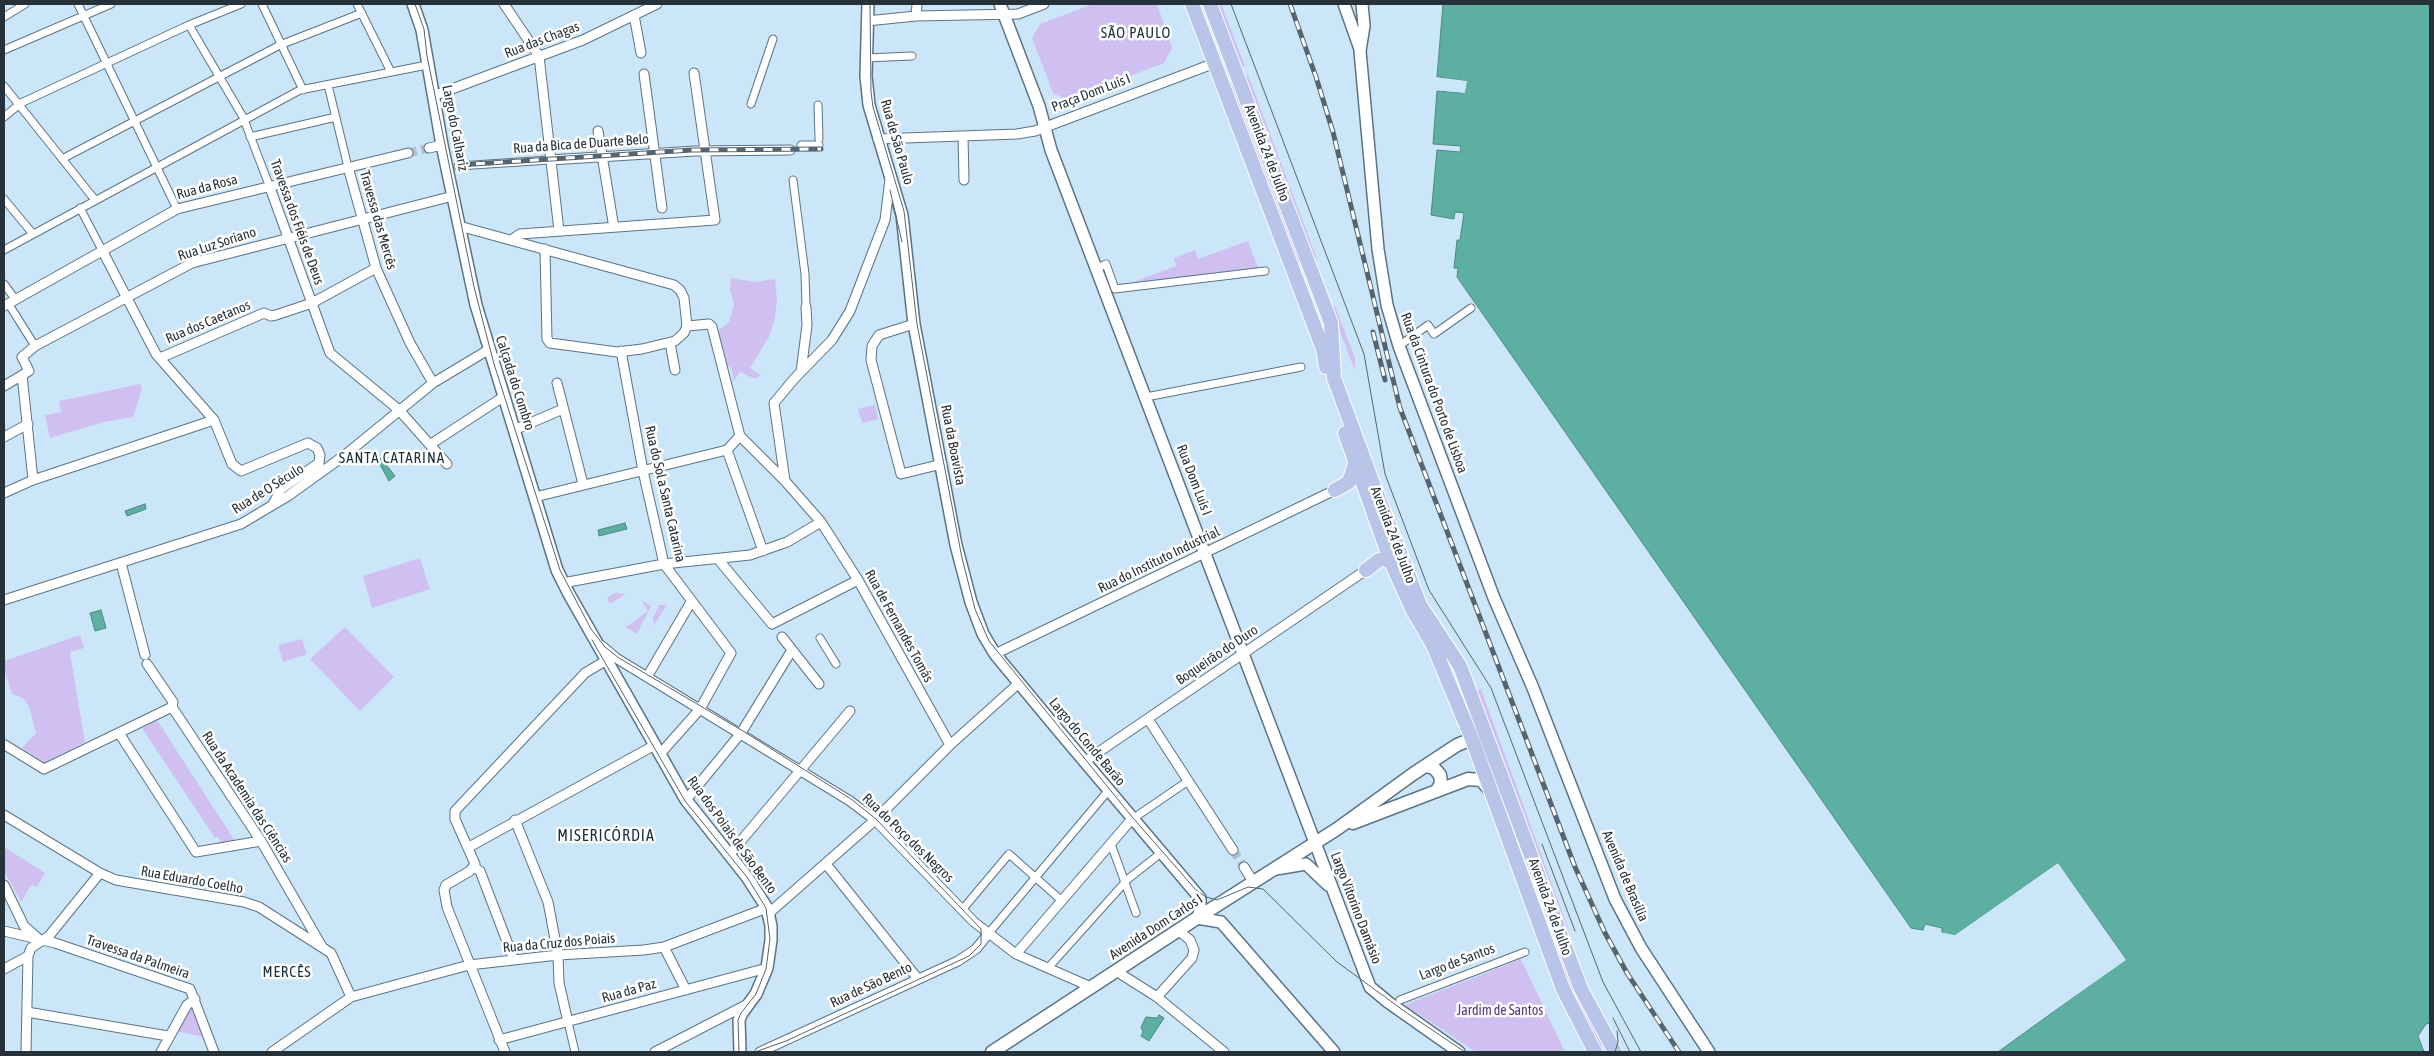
<!DOCTYPE html>
<meta charset="utf-8">
<style>
body{margin:0}
#map{position:relative;width:2434px;height:1056px;overflow:hidden;background:#cce6f9;font-family:"Asap Condensed",sans-serif}
canvas{display:block}
.frame{position:absolute;inset:0;border:5px solid #273139;pointer-events:none}
</style>
<div id="map">
<canvas width="2434" height="1056"></canvas>
<div class="frame"></div>
</div>
<script>
const g = document.querySelector('canvas').getContext('2d');
g.lineJoin = 'round';
function fillPath(path, color) {
  g.fillStyle = color;
  g.fill(path, 'evenodd');
}
function poly(rows) {
  const path = new Path2D();
  for (const r of rows) {
    path.moveTo(r[0], r[1]);
    for (let i = 2; i < r.length; i += 2) path.lineTo(r[i], r[i + 1]);
  }
  return path;
}
function stroke(path, color, width, dash) {
  g.strokeStyle = color;
  g.lineWidth = width;
  g.lineCap = dash ? 'butt' : 'round';
  g.setLineDash(dash || []);
  g.stroke(path);
}
function drawText(font, color, halo, rows, align = 'center') {
  g.font = font + ' "Asap Condensed",sans-serif';
  g.lineWidth = 5;
  g.setLineDash([]);
  g.textBaseline = 'middle';
  g.strokeStyle = halo;
  g.fillStyle = color;
  for (const [text, x, y, turn = 0] of rows) {
    g.save();
    g.translate(x, y);
    g.rotate((+turn || 0) * Math.PI / 180);
    g.textAlign = isNaN(turn) ? turn : align;
    if (halo) g.strokeText(text, 0, 0);
    g.fillText(text, 0, 0);
    g.restore();
  }
}
const green = poly([
 [1093,4,1157,4,1172,48,1164,63,1067,100,1053,93,1032,38,1040,24],
 [1215,4,1221,4,1245,66,1240,68],
 [1248,75,1317,259,1314,259,1244,77],
 [1235,80,1304,262,1297,263,1228,83],
 [1248,241,1258,268,1137,284,1136,281,1176,266,1174,258,1195,250,1198,259],
 [731,278,754,282,775,279,777,298,775,318,769,337,750,368,761,375,755,379,740,372,734,381,731,368,726,365,719,339,719,330,729,322,734,304,730,290],
 [1335,306,1355,358,1355,371,1331,307],
 [140,384,142,389,133,417,104,422,50,438,45,415,61,412,59,401],
 [875,405,878,419,862,423,858,409],
 [420,558,430,589,372,608,363,576],
 [614,593,626,594,610,604,607,598],
 [641,600,651,606,637,634,626,627,648,611],
 [659,605,667,605,654,625,653,618],
 [345,627,394,677,360,711,310,659],
 [80,635,84,648,70,652,85,742,45,763,22,748,36,733,29,707,24,699,12,694,4,668,4,661],
 [302,639,307,654,283,662,278,645],
 [1481,689,1569,931,1564,933,1528,826,1476,691],
 [157,720,235,841,217,844,221,841,217,836,215,838,142,728],
 [4,847,45,873,37,887,31,885,21,902,4,871],
 [1558,944,1604,1045,1602,1047,1600,1048,1577,1008,1551,946],
 [1521,959,1565,1052,1476,1052,1405,1005],
 [190,1007,194,1008,206,1037,175,1031]
]);
const water = poly([
 [1443,4,2430,4,2430,1023,2426,1024,2418,1036,2424,1052,1998,1052,2126,959,2058,863,1955,935,1942,933,1942,928,1925,924,1923,930,1911,928,1457,277,1458,268,1454,268,1457,240,1460,240,1464,213,1455,212,1454,219,1431,215,1437,150,1460,152,1461,146,1433,144,1437,91,1465,93,1466,81,1437,77,1443,4],
 [381,458,395,476,389,481,378,461,381,458],
 [145,504,146,509,127,516,125,511,145,504],
 [625,523,627,529,599,536,598,530,625,523],
 [101,610,106,628,95,631,90,613,101,610],
 [1159,1015,1164,1018,1149,1041,1141,1036,1143,1032,1141,1027,1146,1017,1157,1018,1159,1015]
]);
const pier = poly([
 [1435,77,1467,81,1465,93,1434,90,1437,88,1463,90,1464,83,1436,80],
 [2058,863,2126,960,1997,1051,1996,1049,2123,959,2057,866,1956,937,1941,935,1939,932,1955,935]
]);
const minorTunnel = poly([
 [408,153,429,148],
 [1233,850,1244,867]
]);
const pedestrian = poly([
 [78,4,177,209],
 [262,4,303,90],
 [357,4,391,72],
 [4,17,25,4],
 [189,25,243,117,269,185],
 [4,50,111,4],
 [866,58,912,56],
 [328,85,348,167],
 [4,86,95,200],
 [751,104,773,39],
 [818,105,819,139],
 [4,117,21,103,189,25,241,4],
 [250,137,336,117],
 [801,145,819,145],
 [62,159,280,45,362,13],
 [458,166,550,160],
 [793,180,805,274,806,307],
 [4,199,33,234],
 [80,208,102,250],
 [4,250,300,90,427,65],
 [1097,268,1106,264,1115,289,1265,271],
 [4,284,15,299],
 [8,303,35,346],
 [1399,346,1428,325,1434,334,1471,308],
 [1146,397,1301,367],
 [820,638,836,664],
 [1131,820,1188,781],
 [1111,844,1136,913],
 [962,910,1009,854,1062,901],
 [988,934,1108,791],
 [1048,968,1128,879,1161,853],
 [1400,1000,1525,952],
 [568,1022,575,1052]
]);
const minor = poly([
 [504,4,539,56,559,231],
 [634,15,641,53],
 [916,16,917,4],
 [867,21,916,16,1018,14,1044,4],
 [644,74,662,208],
 [433,96,583,40,657,4],
 [598,131,613,222],
 [963,136,964,180],
 [878,139,1017,134,1035,131,1215,63],
 [429,148,442,145],
 [550,160,695,151,790,150],
 [348,167,376,268,410,343,433,383],
 [269,185,330,353,399,410,447,464],
 [459,226,674,285,680,290,684,298,687,326],
 [513,239,520,234,715,220,694,73],
 [545,249,547,339,550,343,617,352,642,349,675,341,684,333,687,326],
 [102,250,156,354,214,420,232,464,241,471,308,443,317,448,320,455,319,463,281,489,273,504],
 [4,306,177,209,408,153],
 [914,324,879,335,872,346,871,360,901,474,942,464],
 [687,326,709,324,712,327,740,436,785,481,821,522,858,580,950,745],
 [670,343,675,370],
 [621,351,643,471,664,564,731,653,700,709,660,754],
 [160,358,264,313,271,316,276,315,312,303,376,268],
 [801,372,807,325,806,307],
 [22,375,33,480],
 [557,383,583,484],
 [4,386,29,371,22,357,35,346,192,263,453,196],
 [514,430,563,409],
 [4,437,28,424],
 [431,444,503,397],
 [727,450,763,551],
 [785,481,774,403,794,379,832,340,850,311,885,220,890,179],
 [4,493,33,480,214,420],
 [535,497,727,450,740,436],
 [718,559,772,624,858,580],
 [121,563,145,655],
 [563,583,664,564,750,555,787,542,821,522],
 [4,600,241,524,288,496,345,455,433,383,488,350],
 [782,637,819,684],
 [602,646,616,658,850,801,875,820,974,922,1016,954,1091,987],
 [995,654,1335,490],
 [147,664,173,702,172,707,261,841,321,945],
 [647,677,691,602],
 [1148,719,1233,850],
 [119,733,196,852,261,841],
 [4,746,5,745,44,769,172,707],
 [1084,762,1366,570],
 [686,800,741,733,792,650],
 [4,815,100,873,116,880,244,902,259,907,331,953,351,997],
 [515,820,548,902,558,955,559,983,568,1022],
 [469,847,655,745],
 [730,854,850,711],
 [826,864,918,979],
 [474,867,480,871,514,960],
 [1244,867,1254,883],
 [4,885,24,926,40,940],
 [768,914,875,820,950,745,1019,683],
 [4,931,55,943,190,989,214,1052],
 [664,947,686,990],
 [1016,954,1131,820],
 [4,969,28,956],
 [1116,971,1157,997,1224,1052],
 [1157,997,1192,958,1194,950,1190,940,1178,930],
 [27,1012,168,1036],
 [499,1040,767,968],
 [26,1052,28,956,31,948,49,936,100,873],
 [161,1052,187,1005,195,999],
 [272,1052,351,997,469,965,558,955,644,950,664,947,767,908],
 [505,1052,447,907,444,890,446,885,470,871,475,864,455,819,455,811,585,673,612,657],
 [655,1052,746,1005],
 [760,1052,958,961,976,949,988,934]
]);
const tertiary = poly([
 [413,4,422,30,442,145,476,305,557,570,569,594,686,800,747,877,767,908,771,926,771,940,767,968,756,994,742,1013,739,1020,740,1052],
 [868,4,866,76,869,105,902,215,914,324,956,545,971,602,983,634,995,654,1058,730,1200,898,1200,912,1197,918,1221,922,1334,1052],
 [1000,4,1039,106,1051,150,1370,987,1388,1002,1459,1052],
 [1344,4,1360,49],
 [1362,4,1364,26,1360,51,1378,249,1387,305,1399,346,1494,598,1533,688,1615,899,1641,948,1709,1052],
 [1276,869,1306,864,1328,885]
]);
const secondary = poly([
 [1425,766,1434,768,1440,775,1441,784,1437,790],
 [1353,823,1468,779,1481,780,1490,790],
 [992,1052,1197,918,1337,829,1413,774,1457,745,1472,739,1481,740]
]);
const primary = poly([
 [1192,4,1323,349,1326,367],
 [1210,4,1331,323,1334,378,1372,481,1420,605,1460,666,1581,989,1615,1052],
 [1345,433,1391,562,1412,609,1433,645,1472,739,1563,989,1595,1052],
 [1335,490,1349,482,1355,464],
 [1366,570,1379,560,1384,559,1391,562]
]);
const tram = poly([
 [415,4,424,29,427,56,474,287,494,364,560,570,591,629,605,647,619,658,743,731,851,799,876,819,981,929,981,944,969,956,786,1041,755,1052],
 [870,4,871,92,873,107,904,211,917,324,962,558,975,609,989,641,1133,818,1196,890,1206,897,1217,900,1248,887,1263,889,1337,962,1407,1013,1465,1052],
 [1231,4,1364,354,1385,474,1429,590,1491,688,1603,982,1641,1052],
 [890,190,902,242],
 [592,640,685,801,747,877,766,908,770,939,766,969,756,994,741,1013,738,1020,739,1052],
 [1542,844,1575,931],
 [1613,1018,1630,1052],
 [1615,1052,1618,1042,1617,1031]
]);
const rail = poly([
 [1290,4,1316,77,1333,132,1400,408,1575,867,1605,933,1627,973,1679,1052],
 [458,165,692,150,821,149],
 [1373,332,1385,380]
]);
const streetNames = [
 ["Rua das Chagas",542,40,-21],
 ["Praça Dom Luís I",1091,93,-21],
 ["Largo do Calhariz",455,128,79],
 ["Rua de São Paulo",897,142,74],
 ["Rua da Bica de Duarte Belo",581,144,-4],
 ["Avenida 24 de Julho",1267,153,69],
 ["Rua da Rosa",207,187,-15],
 ["Travessa das Mercês",378,220,74],
 ["Travessa dos Fiéis de Deus",297,222,70],
 ["Rua Luz Soriano",217,244,-18],
 ["Rua dos Caetanos",208,322,-23],
 ["Calçada do Combro",515,383,72],
 ["Rua da Cintura do Porto de Lisboa",1434,393,70],
 ["Rua da Boavista",953,445,79],
 ["Rua Dom Luís I",1194,480,69],
 ["Rua de O Século",268,489,-32],
 ["Rua do Sol a Santa Catarina",665,494,77],
 ["Avenida 24 de Julho",1393,535,69],
 ["Rua do Instituto Industrial",1159,560,-26],
 ["Rua de Fernandes Tomás",899,626,61],
 ["Boqueirão do Duro",1217,655,-34],
 ["Largo do Conde Barão",1087,742,50],
 ["Rua da Academia das Ciências",247,797,57],
 ["Rua dos Poiais de São Bento",732,835,54],
 ["Rua do Poço dos Negros",908,838,44],
 ["Avenida de Brasília",1625,876,67],
 ["Rua Eduardo Coelho",192,880,10],
 ["Avenida 24 de Julho",1550,907,70],
 ["Largo Vitorino Damásio",1356,908,69],
 ["Avenida Dom Carlos I",1156,927,-33],
 ["Rua da Cruz dos Poiais",559,943,-5],
 ["Travessa da Palmeira",138,957,19],
 ["Largo de Santos",1457,962,-21],
 ["Rua de São Bento",871,985,-25],
 ["Rua da Paz",629,991,-16]
];
const parkNames = [
 ["Jardim de Santos",1500,1011]
];
const neighbourhoodNames = [
 ["SÃO PAULO",1136,33],
 ["SANTA CATARINA",392,458],
 ["MERCÊS",287,972]
];
const quarterNames = [
 ["MISERICÓRDIA",606,836]
];
fillPath(green, '#cfc0f1');
fillPath(water, '#5cafa1');
stroke(water, '#4c8982', 1);
fillPath(pier, '#cce6f9');
stroke(minorTunnel, '#abc2d3', 9, [9, 4.5]);
stroke(pedestrian, '#5b7384', 9);
stroke(minor, '#5b7384', 11);
stroke(tertiary, '#5b7384', 14);
stroke(secondary, '#5b7384', 15);
stroke(primary, '#fff', 16);
stroke(pedestrian, '#fff', 7);
stroke(minor, '#fff', 9);
stroke(tertiary, '#fff', 11);
stroke(secondary, '#fff', 12);
stroke(primary, '#b8c4e8', 14);
stroke(tram, '#55646f', 1);
stroke(rail, '#55646f', 5);
stroke(rail, '#fff', 3, [9]);
drawText('14px', '#273139', '#fff', streetNames);
drawText('14px', '#54397f', '#fff', parkNames);
g.letterSpacing = '1px';
drawText('15px', '#192f3d', '#fff', neighbourhoodNames);
g.letterSpacing = '0px';
g.letterSpacing = '1px';
drawText('16px', '#192f3d', '#fff', quarterNames);
g.letterSpacing = '0px';
</script>
